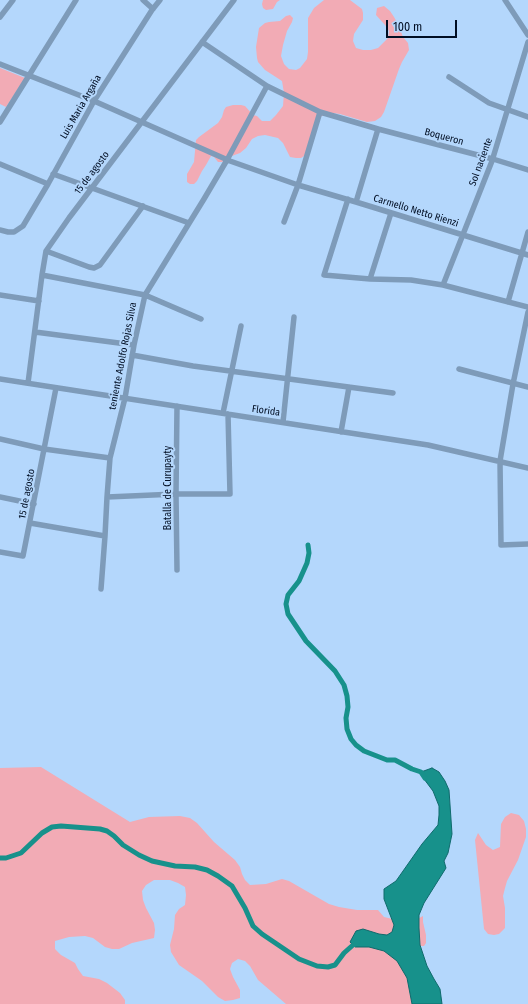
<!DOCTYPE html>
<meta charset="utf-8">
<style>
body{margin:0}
#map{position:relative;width:528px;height:1004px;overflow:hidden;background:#b4d7fc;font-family:"Fira Sans Condensed",sans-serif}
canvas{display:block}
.scale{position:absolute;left:386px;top:20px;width:71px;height:18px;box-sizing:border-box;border:2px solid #000e23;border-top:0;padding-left:5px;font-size:12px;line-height:14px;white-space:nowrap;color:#000e23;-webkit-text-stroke:3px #b4d7fc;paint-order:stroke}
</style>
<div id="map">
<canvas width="528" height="1004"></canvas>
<div class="scale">100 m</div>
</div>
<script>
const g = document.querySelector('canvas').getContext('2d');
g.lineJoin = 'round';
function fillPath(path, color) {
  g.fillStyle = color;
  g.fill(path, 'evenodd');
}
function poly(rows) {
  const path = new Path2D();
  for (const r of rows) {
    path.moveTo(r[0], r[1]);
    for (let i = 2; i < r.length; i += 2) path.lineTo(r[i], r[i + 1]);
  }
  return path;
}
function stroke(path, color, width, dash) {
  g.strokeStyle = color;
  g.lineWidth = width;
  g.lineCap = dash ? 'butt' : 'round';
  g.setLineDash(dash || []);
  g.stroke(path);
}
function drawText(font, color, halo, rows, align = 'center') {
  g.font = font + ' "Fira Sans Condensed",sans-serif';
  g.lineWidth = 4;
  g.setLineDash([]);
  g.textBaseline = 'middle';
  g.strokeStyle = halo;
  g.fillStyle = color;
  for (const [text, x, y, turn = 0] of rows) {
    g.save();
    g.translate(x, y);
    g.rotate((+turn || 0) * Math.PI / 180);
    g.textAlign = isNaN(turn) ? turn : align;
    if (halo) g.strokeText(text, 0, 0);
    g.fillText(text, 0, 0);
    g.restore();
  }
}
const green = poly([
 [263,0,280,0,277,2,273,9,266,10,263,8,262,4],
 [324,0,350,0,362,9,363,13,363,20,354,34,353,41,356,48,363,50,371,50,378,48,388,38,389,31,385,25,376,15,377,8,384,6,390,11,394,17,398,24,403,37,408,43,409,50,402,62,399,69,384,112,381,117,375,121,367,122,340,114,333,113,326,114,320,117,308,149,304,156,301,158,296,158,290,157,283,143,278,138,265,135,258,136,252,139,246,148,240,153,229,157,222,162,218,162,214,157,211,156,206,165,202,171,197,181,194,184,190,184,187,182,187,174,194,162,196,140,199,137,218,123,222,117,224,110,226,107,233,105,241,105,245,106,253,115,257,116,262,121,270,121,276,115,283,106,284,93,282,81,265,70,258,62,257,58,256,47,259,28,265,23,269,22,280,21,286,16,290,15,293,18,292,22,287,31,283,45,281,56,284,64,289,69,296,70,300,68,307,59,308,52,308,18,314,8],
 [0,68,25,78,6,107,0,104],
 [41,767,130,822,149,817,180,816,190,818,197,823,214,842,235,860,240,867,242,874,245,880,250,885,266,884,282,879,289,881,329,904,339,907,357,910,378,910,384,917,410,923,423,916,423,922,426,935,426,943,424,946,416,946,419,1004,286,1004,258,980,250,966,245,961,238,959,232,963,230,969,233,977,240,990,240,998,233,1000,225,1001,218,997,202,981,179,965,171,952,170,945,174,929,175,915,179,909,185,905,186,895,185,887,178,883,170,880,154,880,146,885,142,891,143,900,146,908,154,923,155,930,154,938,132,943,119,949,112,949,105,947,93,938,85,936,69,937,55,941,55,949,61,955,75,963,78,969,83,976,99,979,107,983,120,993,125,1000,125,1004,0,1004,0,768],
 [511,813,519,815,524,821,526,829,526,837,518,860,507,881,505,888,503,896,505,908,505,928,499,934,494,935,488,934,484,929,475,840,478,833,486,845,493,850,500,847,501,824,505,817]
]);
const water = poly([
 [432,768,439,772,445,781,449,790,452,834,448,853,444,861,446,868,424,903,419,915,419,928,420,945,427,966,434,979,440,989,442,1004,412,1004,407,978,397,961,384,951,369,947,355,947,350,942,356,931,363,929,379,934,387,935,392,932,394,925,384,899,384,889,396,881,422,844,438,825,439,815,439,806,433,791,424,779,421,772,432,768]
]);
const canal = poly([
 [308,545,309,553,307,563,299,581,288,595,286,604,288,614,306,641,335,671,344,685,347,696,348,707,346,718,347,729,351,739,356,745,364,751,387,760,395,760,412,769,421,772,425,778],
 [0,858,6,858,21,853,42,833,52,827,61,826,100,829,107,831,114,836,123,845,139,855,152,861,175,866,195,867,207,870,218,876,232,886,245,908,253,926,262,934,299,959,317,966,328,967,335,965,344,953,353,945,358,942]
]);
const minor = poly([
 [143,0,153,9],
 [505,0,528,35],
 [0,17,13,0],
 [202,42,267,86,322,113],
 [0,64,94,101,230,161,298,185,356,202,528,255],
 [449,77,489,103,528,117],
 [0,122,76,0],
 [0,164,48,184],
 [53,174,189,223],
 [348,199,324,275,370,279,411,280,443,285,528,307],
 [356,202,378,129],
 [284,222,298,185,320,112,378,129,493,159,528,170],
 [0,230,8,232,14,232,23,226,48,184,94,101,152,10,160,0],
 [46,251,89,267,94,268,100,265,143,206],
 [42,275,145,295,201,319],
 [370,279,391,213],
 [443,285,492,161,528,42],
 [0,295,39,301],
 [508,302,528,232],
 [528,312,513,384,500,461,501,545,528,544],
 [35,332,134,345],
 [132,355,193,366,393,393],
 [459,369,528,387],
 [0,379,428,445,528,468],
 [28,383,42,275,46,251,69,218,234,0],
 [177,406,176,494,177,570],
 [223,413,241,326],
 [283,422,294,317],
 [341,432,349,387],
 [0,439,44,449,110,458],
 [0,497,34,504],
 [107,497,176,494,230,494,228,414],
 [30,523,105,536],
 [0,552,23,556,56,388],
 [101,589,105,536,107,497,110,458,125,398,134,345,145,295,204,199,227,160,267,86]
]);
const streetNames = [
 ["Luis Maria Argaña",81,107,-60],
 ["Boqueron",444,137,15],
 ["Sol naciente",481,162,-70],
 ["15 de agosto",92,173,-53],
 ["Carmello Netto Rienzi",416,211,17],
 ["teniente Adolfo Rojas Silva",123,356,-79],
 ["Florida",266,411,8],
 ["Batalla de Curupayty",168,488,-90],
 ["15 de agosto",27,494,-79]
];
fillPath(green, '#f2abb5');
fillPath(water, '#17918b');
stroke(water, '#106a6c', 1);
stroke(canal, '#17918b', 5);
stroke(minor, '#7e9bb9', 5.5);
drawText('10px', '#000e23', '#b4d7fc', streetNames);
</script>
